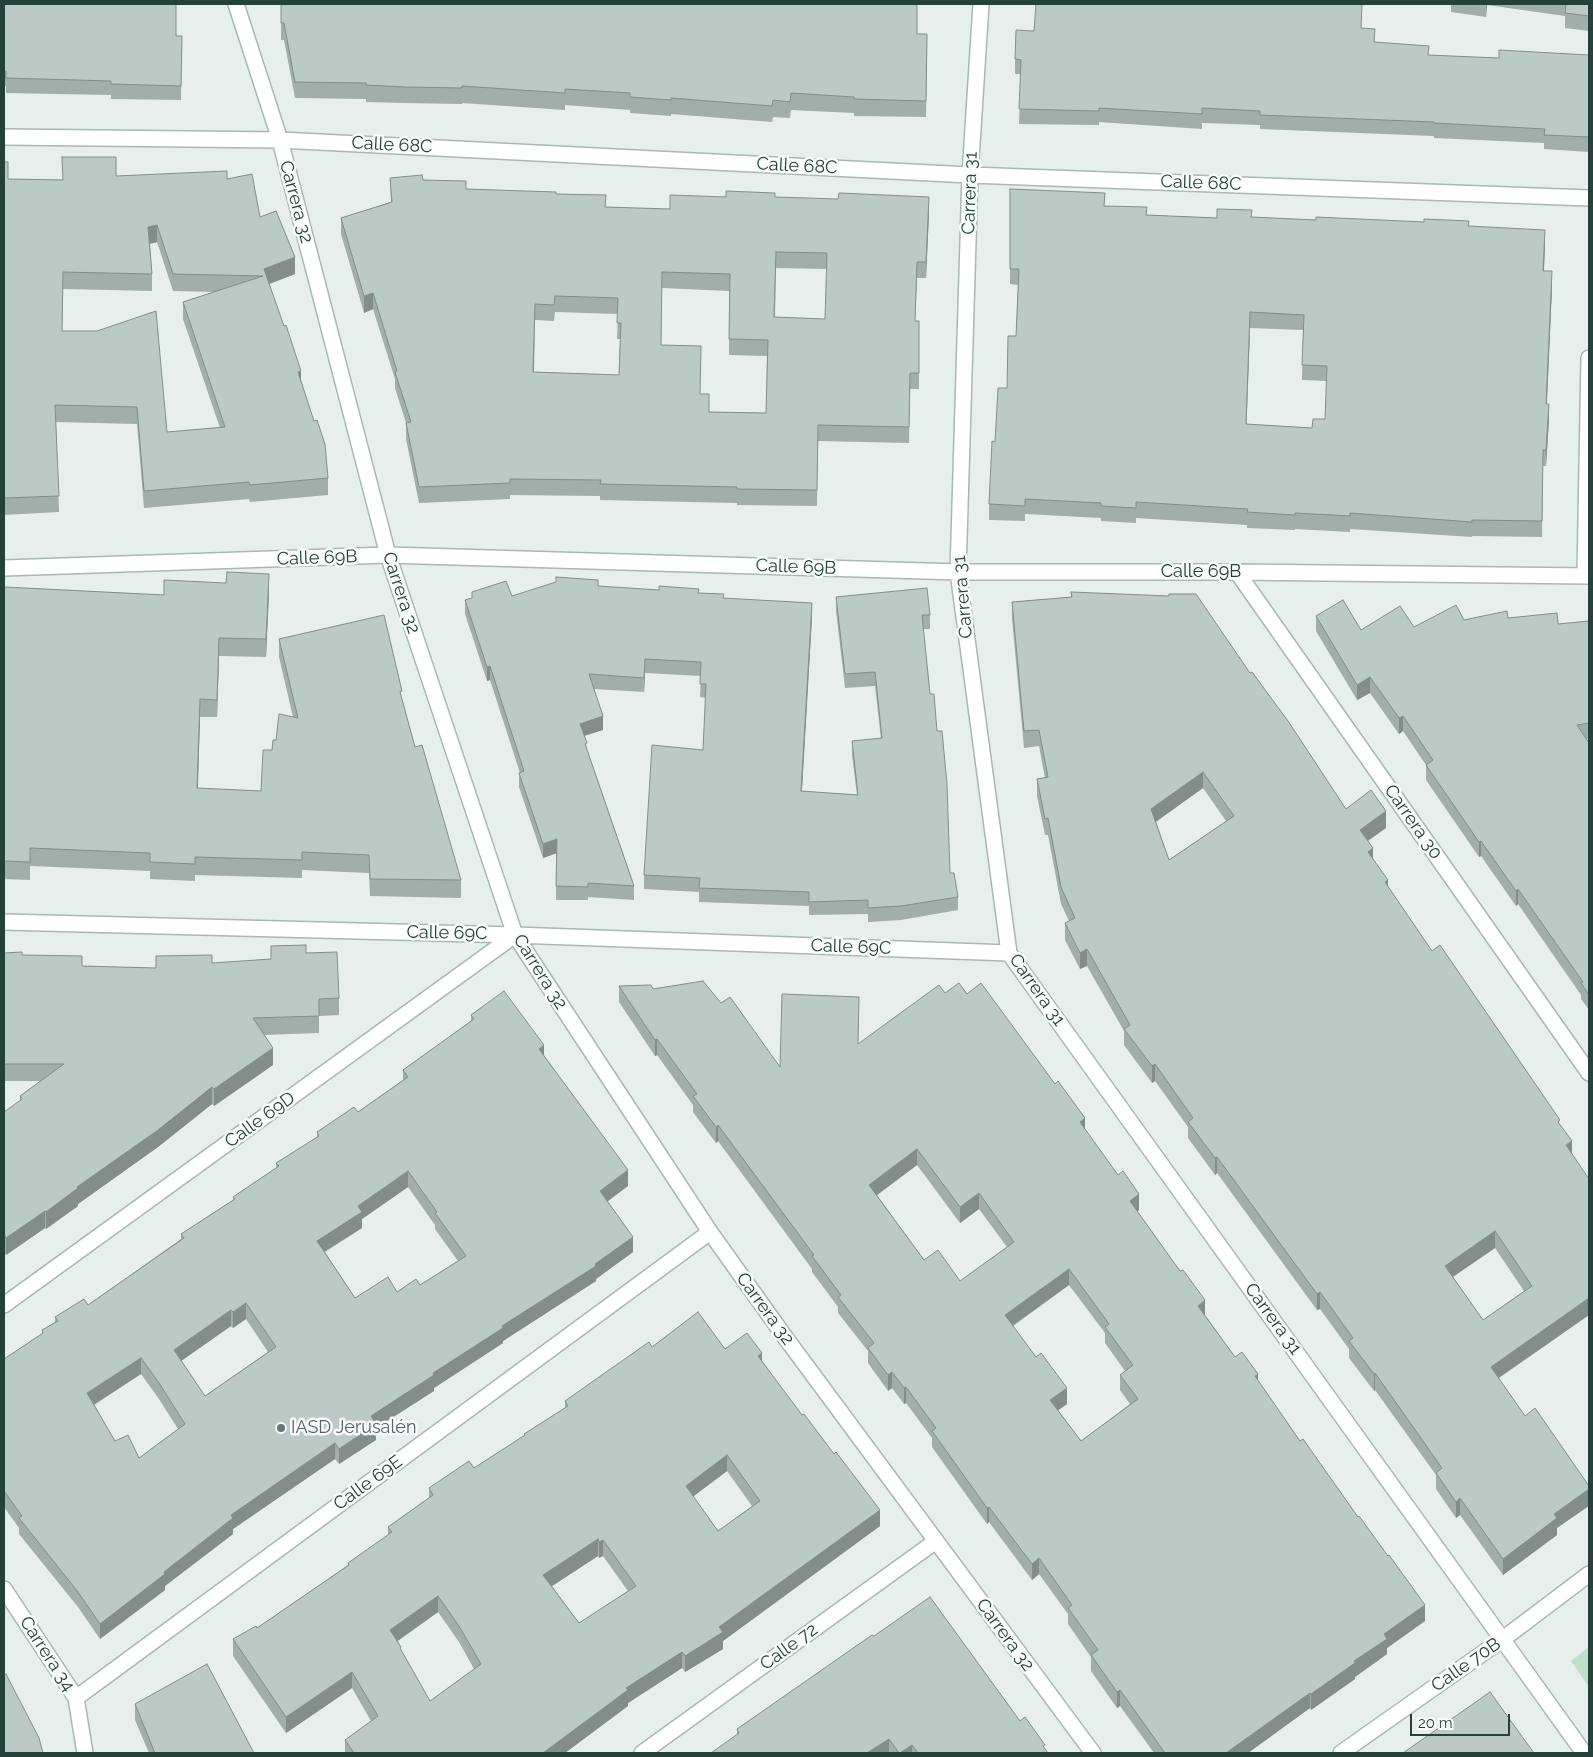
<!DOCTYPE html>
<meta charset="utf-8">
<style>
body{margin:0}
#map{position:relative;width:1593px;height:1757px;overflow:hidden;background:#e6efeb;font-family:Raleway,sans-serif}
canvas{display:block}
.frame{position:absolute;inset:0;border:5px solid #24423a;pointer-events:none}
.scale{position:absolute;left:1410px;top:1714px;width:100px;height:22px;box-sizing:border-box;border:2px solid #24423a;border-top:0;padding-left:6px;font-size:15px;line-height:18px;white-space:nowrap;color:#24423a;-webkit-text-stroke:4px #f7fbf9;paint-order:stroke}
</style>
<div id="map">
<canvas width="1593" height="1757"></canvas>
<div class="frame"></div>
<div class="scale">20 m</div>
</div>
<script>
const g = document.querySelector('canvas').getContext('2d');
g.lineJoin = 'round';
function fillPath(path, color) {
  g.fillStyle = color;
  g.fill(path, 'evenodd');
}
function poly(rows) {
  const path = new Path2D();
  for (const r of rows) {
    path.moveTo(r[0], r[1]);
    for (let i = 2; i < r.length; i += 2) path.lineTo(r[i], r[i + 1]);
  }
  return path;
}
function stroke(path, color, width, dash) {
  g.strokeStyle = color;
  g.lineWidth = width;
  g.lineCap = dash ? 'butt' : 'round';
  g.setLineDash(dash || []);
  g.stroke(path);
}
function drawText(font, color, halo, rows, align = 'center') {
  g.font = font + ' Raleway,sans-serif';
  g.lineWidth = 5;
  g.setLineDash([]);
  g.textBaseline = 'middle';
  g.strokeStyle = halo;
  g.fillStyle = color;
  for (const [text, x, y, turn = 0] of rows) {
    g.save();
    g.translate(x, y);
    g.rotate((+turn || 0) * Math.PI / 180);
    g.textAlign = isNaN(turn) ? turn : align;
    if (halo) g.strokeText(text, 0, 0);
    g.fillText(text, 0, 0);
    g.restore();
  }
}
const green = poly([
 [1589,1647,1589,1687,1571,1661]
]);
const street = poly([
 [236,4,280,140,388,555,515,935,710,1232,785,1337,1093,1753],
 [981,4,970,175,958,572,1009,953,1584,1753],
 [4,137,280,140,970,175,1589,198],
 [4,568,388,555,958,572,1237,572,1589,576],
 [1237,572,1589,1073],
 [1585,576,1589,358],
 [4,922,515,935,1009,953],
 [4,1305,515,935],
 [4,1589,76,1698,85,1753],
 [76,1698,710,1232],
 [642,1753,936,1541]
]);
const secondary = poly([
 [1341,1753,1503,1639,1589,1574]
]);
const wall = poly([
 [4,4,176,36,182,36,181,100,111,99,111,95,6,93,6,86,4,86],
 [281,4,917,34,927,51,926,117,854,116,854,113,791,110,790,118,773,117,772,122,671,114,671,116,630,113,630,110,565,105,565,110,462,103,462,104,405,103,366,102,366,99,295,98,284,40,281,40],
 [1451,4,1589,4,1589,31,1565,28,1565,16,1487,5,1486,17,1451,12],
 [1361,28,1375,42,1429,55,1499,58,1589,55,1589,152,1544,149,1544,143,1434,138,1434,136,1260,129,1260,125,1202,123,1202,129,1099,122,1099,125,1019,124,1021,74,1015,74,1015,59,1034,31],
 [4,162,8,179,63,180,116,176,227,179,260,217,295,274,269,284,301,383,328,478,328,495,250,502,249,499,144,508,137,424,56,422,59,512,4,515],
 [157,242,173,291,215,292,183,302,183,319,220,428,167,432,62,331,63,289,152,291,152,274,150,244],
 [390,178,423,180,466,189,556,194,606,207,670,209,726,197,775,197,929,213,926,278,917,278,915,321,919,321,919,389,910,389,909,443,818,441,817,506,737,505,737,503,600,500,600,496,510,495,510,499,419,503,406,439,406,423,395,388,395,379,373,309,364,313,341,234,341,218,391,202],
 [776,268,827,269,825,319,775,317],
 [662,288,729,291,729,355,767,356,766,413,709,412,700,394,661,345],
 [555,312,618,314,617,339,620,339,619,375,534,372,535,320,554,321],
 [1010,189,1105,206,1147,215,1217,218,1252,217,1316,220,1469,226,1545,246,1544,271,1552,287,1547,404,1549,420,1546,466,1543,466,1542,537,1472,536,1472,537,1350,529,1350,532,1295,529,1295,530,1247,528,1247,525,1136,518,1136,523,1101,521,1101,518,1025,514,1025,521,989,520,989,504,995,442,1007,388,1016,336,1018,285,1010,284],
 [1250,328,1303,330,1302,380,1327,381,1325,419,1312,428,1246,424],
 [598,586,699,593,724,598,812,617,802,791,857,795,852,755,852,741,881,739,875,686,845,688,836,611,836,597,930,615,930,629,923,629,950,873,958,897,958,910,901,920,868,922,868,914,809,915,809,906,699,902,699,892,644,889,644,875,703,750,706,698,700,697,701,676,645,673,644,692,594,689,603,730,584,736,587,749,634,886,634,900,588,897,588,900,556,900,556,853,543,858,519,787,519,773,520,773,490,680,487,681,465,614,465,600,472,598,472,592,512,596],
 [4,587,164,595,269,592,266,657,219,656,217,717,200,717,198,788,261,791,272,750,276,740,293,717,279,657,279,639,402,699,415,747,461,880,461,898,370,896,369,873,302,870,302,878,195,875,195,881,150,879,150,871,30,866,30,880,4,879],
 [1071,592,1250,673,1346,809,1386,828,1368,841,1373,858,1388,887,1432,951,1560,1125,1572,1152,1589,1315,1499,1378,1557,1528,1557,1535,1503,1575,1460,1515,1456,1518,1436,1489,1436,1475,1375,1390,1374,1391,1349,1358,1349,1349,1320,1309,1317,1310,1217,1173,1215,1175,1188,1138,1188,1127,1155,1081,1152,1083,1124,1045,1124,1031,1087,966,1080,969,1065,940,1065,923,1069,921,1061,904,1048,835,1045,835,1037,796,1037,779,1045,778,1039,746,1024,748,1012,619,1012,602,1071,597],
 [1203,788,1226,821,1169,860,1156,822],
 [1495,1248,1524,1291,1483,1320,1453,1277],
 [1316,616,1361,630,1414,627,1464,620,1508,618,1558,624,1589,621,1589,739,1586,739,1589,743,1589,1010,1581,999,1581,995,1518,904,1516,906,1481,856,1479,857,1426,780,1426,765,1403,731,1399,734,1370,693,1357,700,1316,631],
 [271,946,306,953,339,998,339,1015,319,1016,319,1033,264,1035,273,1065,214,1106,212,1104,158,1147,78,1204,78,1206,46,1229,45,1228,6,1255,4,1252,4,1112,20,1101,20,1096,40,1081,4,1081,4,953,82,966,156,968,271,959],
 [619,986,653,989,721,1003,780,1067,858,1044,945,993,967,994,1085,1130,1139,1210,1137,1211,1205,1315,1235,1357,1258,1381,1425,1621,1387,1648,1387,1654,1355,1677,1355,1679,1311,1710,1310,1708,1248,1753,1154,1753,1120,1706,1117,1708,1091,1671,1091,1657,1068,1624,1068,1614,1039,1574,1032,1580,989,1522,987,1524,932,1447,932,1438,906,1403,904,1404,892,1388,888,1391,868,1363,868,1351,838,1313,838,1307,812,1272,812,1269,718,1141,716,1143,693,1112,693,1105,657,1055,655,1056,619,1002],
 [917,1165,960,1223,979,1209,1007,1247,960,1281,924,1260,877,1195],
 [1069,1285,1105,1333,1105,1343,1125,1371,1120,1375,1120,1390,1130,1404,1081,1441,1058,1410,1067,1404,1013,1326],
 [471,1015,544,1056,628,1186,607,1201,633,1252,596,1279,596,1281,503,1341,503,1343,434,1388,434,1391,376,1428,376,1440,339,1464,335,1459,233,1529,233,1534,165,1586,165,1590,100,1639,78,1607,19,1534,19,1528,4,1507,4,1359,42,1334,42,1330,55,1322,55,1317,88,1305,181,1239,181,1234,233,1200,233,1197,276,1168,276,1163,317,1137,317,1132,358,1112,403,1080,403,1070,471,1021],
 [408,1187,435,1225,435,1229,458,1261,420,1285,397,1292,355,1298,325,1252,362,1228,362,1219],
 [246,1319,268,1352,205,1396,181,1361,231,1326,233,1328],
 [141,1374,159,1399,178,1429,139,1458,115,1441,94,1405],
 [652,1347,725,1349,762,1361,880,1526,723,1641,723,1649,685,1672,682,1668,628,1703,628,1706,565,1753,345,1753,345,1740,371,1721,352,1688,286,1733,233,1656,233,1639,257,1628,348,1565,348,1563,388,1535,388,1527,429,1498,429,1488,474,1468,524,1436,524,1434,565,1408,565,1401],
 [727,1471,752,1506,718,1531,693,1496],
 [598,1556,599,1558,603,1556,628,1591,579,1623,552,1586],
 [438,1612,459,1642,474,1669,430,1701,401,1651,398,1641],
 [874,1636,1020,1721,1048,1753,711,1753,737,1735,737,1729],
 [135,1704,254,1753,149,1753,135,1720]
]);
const shadedWall = poly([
 [1486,4,1487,4,1486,17],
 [929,197,929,213,926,278,926,262],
 [157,225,157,242,148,244,148,227],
 [1545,230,1545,246,1543,286,1543,271],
 [295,257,295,274,264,286,264,269],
 [1552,271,1552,287,1546,419,1546,404],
 [373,293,373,309,364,313,364,296],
 [1250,312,1250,328,1246,440,1246,424],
 [301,371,301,388,298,372],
 [1549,404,1549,420,1546,466,1546,450],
 [269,574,269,592,266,657,266,639],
 [812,603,812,617,801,805,801,791],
 [219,638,219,656,217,717,217,700],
 [645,659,645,673,644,692,644,678],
 [490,666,490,680,487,681,487,667],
 [1370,677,1370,693,1357,700,1357,685],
 [200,699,200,717,197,806,197,788],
 [603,716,603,730,580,737,580,724],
 [1403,716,1403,731,1399,734,1399,718],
 [1203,772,1203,788,1151,825,1151,809],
 [1386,811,1386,828,1360,846,1360,830],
 [557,839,557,853,543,858,543,844],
 [1481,841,1481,856,1479,857,1479,842],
 [1373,848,1373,865,1368,852],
 [1388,880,1388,896,1385,882],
 [1518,889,1518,904,1516,906,1516,891],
 [1087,949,1087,966,1080,969,1080,953],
 [657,1039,657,1055,655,1056,655,1040],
 [544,1045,544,1061,539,1049],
 [273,1048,273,1065,214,1106,214,1089],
 [1155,1064,1155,1081,1152,1083,1152,1066],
 [212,1087,212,1104,158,1147,78,1204,78,1206,46,1229,46,1212,77,1187],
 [1085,1118,1085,1134,1080,1122],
 [718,1125,718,1141,716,1143,716,1127],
 [1572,1141,1572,1158,1566,1145],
 [917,1149,917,1165,869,1201,869,1185],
 [1217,1157,1217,1173,1215,1175,1215,1158],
 [628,1170,628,1186,600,1207,600,1191],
 [408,1171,408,1187,362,1219,362,1228,317,1256,317,1241,358,1206],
 [979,1193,979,1209,960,1223,960,1207],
 [1139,1194,1139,1210,1130,1217,1130,1201],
 [45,1211,45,1228,6,1255,6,1238],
 [1495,1231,1495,1248,1445,1282,1445,1266],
 [633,1237,633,1252,596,1279,596,1281,503,1341,503,1343,434,1388,434,1391,376,1428,376,1440,339,1464,339,1449,371,1416,433,1373,595,1264],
 [1069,1269,1069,1285,1005,1331,1005,1315],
 [1320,1292,1320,1309,1317,1310,1317,1294],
 [1589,1298,1589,1315,1491,1383,1491,1367],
 [1205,1300,1205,1316,1198,1306],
 [246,1303,246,1319,233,1328,233,1312],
 [231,1310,231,1326,174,1366,174,1350],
 [762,1353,762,1369,758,1356],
 [141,1358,141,1374,87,1409,87,1393],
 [892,1372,892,1388,888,1391,888,1375],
 [1375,1373,1375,1390,1374,1391,1374,1374],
 [1258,1374,1258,1390,1255,1376],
 [906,1387,906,1403,904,1404,904,1388],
 [1067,1388,1067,1404,1050,1416,1050,1400],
 [335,1443,335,1459,233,1529,233,1534,165,1586,165,1590,100,1639,100,1624,164,1572,231,1515],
 [727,1455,727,1471,686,1502,686,1486],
 [1589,1489,1589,1506,1557,1528,1557,1535,1503,1575,1503,1559,1554,1514],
 [1460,1498,1460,1515,1456,1518,1456,1502],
 [989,1507,989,1522,987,1524,987,1508],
 [880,1510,880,1526,723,1641,723,1649,685,1672,685,1656,719,1627],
 [598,1539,598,1556,543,1592,543,1575],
 [603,1540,603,1556,599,1558,599,1542],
 [1039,1558,1039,1574,1032,1580,1032,1564],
 [438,1596,438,1612,390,1646,390,1630],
 [1425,1605,1425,1621,1387,1648,1387,1654,1355,1677,1355,1679,1311,1710,1311,1694,1354,1661,1384,1634],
 [682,1652,682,1668,628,1703,628,1706,565,1753,543,1753,626,1688],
 [352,1672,352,1688,286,1733,286,1717],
 [1120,1690,1120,1706,1117,1708,1117,1692],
 [1310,1693,1310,1708,1248,1753,1226,1753],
 [889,1739,889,1753,867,1753],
 [912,1745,912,1753,900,1753]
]);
const building = poly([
 [4,4,176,4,176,36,182,36,181,86,111,84,111,81,6,78,6,71,4,71,4,4],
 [281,4,917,4,917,34,927,34,926,101,854,99,854,97,791,93,790,102,773,100,772,106,671,98,671,100,630,97,630,93,565,89,565,93,462,86,462,88,405,87,366,85,366,83,295,82,284,23,281,23,281,4],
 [1036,4,1362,4,1361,28,1375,29,1374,42,1429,46,1428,55,1499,58,1499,50,1589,55,1589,137,1544,135,1545,129,1434,123,1434,122,1260,115,1260,111,1202,108,1202,114,1099,108,1099,111,1019,109,1021,60,1015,59,1016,30,1034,31,1036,4],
 [1566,4,1589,4,1589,16,1565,13,1566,4],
 [62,157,116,157,116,176,227,171,227,179,252,174,260,217,276,211,295,257,264,269,284,326,286,325,301,371,298,372,314,421,317,420,325,444,328,478,250,485,249,482,144,491,137,407,55,405,59,496,4,498,4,162,8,162,8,179,63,180,62,157],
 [157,225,173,274,263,276,183,302,225,427,167,432,156,311,97,331,62,331,63,272,152,274,148,227,157,225],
 [422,175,423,180,466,181,466,189,556,192,556,194,606,195,605,207,670,209,670,195,726,197,726,191,775,193,775,197,838,199,839,193,929,197,926,262,917,262,915,321,919,321,919,373,910,373,909,427,818,425,817,490,737,489,737,487,600,484,601,480,510,479,510,483,419,487,406,423,411,422,395,372,397,371,373,293,364,296,341,218,392,202,390,178,422,175],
 [776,252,827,253,825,319,774,317,776,252],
 [662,272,730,274,729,339,768,340,766,413,709,412,709,394,700,394,701,346,661,345,662,272],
 [555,296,618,298,617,323,621,323,619,375,533,372,535,304,554,305,555,296],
 [1010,189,1105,193,1104,206,1147,207,1146,215,1217,218,1217,209,1252,210,1251,217,1316,220,1316,217,1424,222,1424,219,1469,221,1468,226,1545,230,1543,271,1552,271,1546,404,1549,404,1546,450,1543,450,1542,521,1472,520,1472,522,1350,513,1350,516,1295,513,1295,515,1247,512,1248,509,1136,502,1136,508,1101,506,1101,503,1025,499,1025,506,989,504,992,441,995,442,998,388,1007,388,1008,336,1016,336,1019,269,1010,269,1010,189],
 [1250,312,1304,315,1302,365,1327,366,1325,419,1313,419,1312,428,1246,424,1250,312],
 [227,572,269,574,266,639,219,638,217,700,200,699,197,788,261,791,263,750,272,750,273,740,276,740,279,714,298,718,279,639,384,615,402,691,400,692,415,747,422,745,461,880,370,879,369,855,302,852,302,860,195,857,195,864,150,862,150,853,30,848,30,862,4,861,4,587,164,595,164,580,226,583,227,572],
 [556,577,598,580,598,586,659,590,659,586,699,589,698,593,724,594,723,598,812,603,801,791,858,795,852,741,882,738,875,672,845,674,836,597,927,588,930,615,922,615,930,694,934,694,937,731,942,731,947,784,950,873,954,873,958,897,901,906,868,908,868,900,809,902,809,892,699,888,700,878,644,875,652,745,703,750,706,684,700,684,701,662,645,659,644,678,589,674,603,716,580,724,587,743,585,744,634,886,588,883,588,887,556,886,557,839,543,844,519,773,524,771,490,666,487,667,465,600,472,598,472,592,506,581,512,596,556,582,556,577],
 [1071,592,1169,596,1169,594,1196,594,1250,673,1252,672,1288,721,1346,809,1371,790,1386,811,1360,830,1373,848,1368,852,1388,880,1385,882,1432,951,1440,945,1560,1120,1558,1122,1572,1141,1566,1145,1589,1179,1589,1298,1491,1367,1525,1416,1535,1408,1589,1486,1589,1489,1554,1514,1557,1518,1503,1559,1460,1498,1456,1502,1436,1473,1442,1468,1375,1373,1374,1374,1349,1341,1353,1338,1320,1292,1317,1294,1217,1157,1215,1158,1188,1122,1193,1118,1155,1064,1152,1066,1124,1029,1130,1025,1087,949,1080,953,1065,923,1075,918,1061,887,1048,818,1045,819,1037,779,1048,777,1039,730,1024,731,1012,602,1072,597,1071,592],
 [1203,772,1234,816,1169,860,1151,809,1203,772],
 [1495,1231,1532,1286,1483,1320,1445,1266,1495,1231],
 [1343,600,1361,630,1400,606,1414,627,1456,605,1464,620,1507,611,1508,618,1557,613,1558,624,1589,621,1589,723,1577,725,1589,743,1589,995,1581,983,1583,982,1518,889,1516,891,1481,841,1479,842,1426,765,1433,760,1403,716,1399,718,1370,677,1357,685,1316,616,1343,600],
 [306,945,306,953,337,952,339,998,319,999,319,1016,253,1018,273,1048,214,1089,212,1087,158,1130,77,1187,78,1188,46,1212,45,1211,6,1238,4,1234,4,1112,22,1099,20,1096,64,1064,4,1064,4,953,22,952,22,955,82,956,82,966,156,968,156,956,212,955,212,963,271,959,271,946,306,945],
 [703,981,721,1003,730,997,780,1067,782,994,859,997,858,1044,939,985,945,993,959,983,967,994,981,983,1055,1084,1058,1081,1085,1118,1080,1122,1118,1175,1123,1171,1139,1194,1130,1201,1180,1271,1183,1270,1205,1300,1198,1306,1235,1357,1242,1352,1258,1374,1255,1376,1300,1441,1303,1439,1358,1517,1359,1516,1388,1556,1389,1555,1425,1605,1384,1634,1387,1639,1354,1661,1355,1663,1311,1694,1310,1693,1226,1753,1165,1753,1120,1690,1117,1692,1091,1655,1098,1650,1068,1608,1072,1605,1039,1558,1032,1564,989,1507,987,1508,932,1431,936,1428,906,1387,904,1388,892,1372,888,1375,868,1348,874,1343,838,1297,841,1295,812,1256,814,1255,718,1125,716,1127,693,1096,697,1094,657,1039,655,1040,619,986,651,985,653,989,703,981],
 [917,1149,960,1207,979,1193,1014,1242,960,1281,938,1250,924,1260,869,1185,917,1149],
 [1069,1269,1109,1324,1105,1327,1133,1365,1120,1375,1138,1399,1081,1441,1050,1400,1067,1388,1041,1353,1036,1357,1005,1315,1069,1269],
 [504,991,544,1045,539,1049,628,1170,600,1191,633,1237,595,1264,596,1266,502,1326,503,1328,433,1373,434,1375,371,1416,376,1424,339,1449,335,1443,231,1515,233,1518,164,1572,165,1574,100,1624,78,1592,19,1518,22,1516,4,1491,4,1359,43,1333,42,1330,58,1321,55,1317,84,1299,88,1305,184,1238,181,1234,235,1199,233,1197,279,1166,276,1163,319,1136,317,1132,354,1107,358,1112,408,1077,403,1070,474,1019,471,1015,504,991],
 [408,1171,437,1212,435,1213,466,1256,420,1285,416,1279,397,1292,388,1277,355,1298,317,1241,362,1212,358,1206,408,1171],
 [246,1303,276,1347,205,1396,174,1350,231,1310,233,1312,246,1303],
 [141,1358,159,1383,185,1424,139,1458,128,1435,115,1441,87,1393,141,1358],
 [698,1312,725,1349,747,1333,762,1353,758,1356,802,1415,804,1414,834,1454,836,1452,880,1510,719,1627,723,1632,685,1656,682,1652,626,1688,628,1690,543,1753,354,1753,345,1740,378,1716,352,1672,286,1717,233,1639,256,1626,257,1628,349,1565,348,1563,392,1532,388,1527,433,1495,429,1488,469,1461,474,1468,525,1435,524,1434,568,1406,565,1401,609,1370,649,1342,652,1347,698,1312],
 [727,1455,760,1501,718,1531,686,1486,727,1455],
 [598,1539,599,1542,603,1540,636,1586,579,1623,543,1575,598,1539],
 [438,1596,459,1626,481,1664,430,1701,400,1648,401,1647,390,1630,438,1596],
 [930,1597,1020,1721,1025,1717,1045,1745,1043,1746,1048,1753,918,1753,912,1745,900,1753,899,1753,889,1739,867,1753,711,1753,739,1733,737,1729,872,1635,874,1636,930,1597],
 [207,1664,254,1753,155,1753,135,1704,207,1664],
 [6,1674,39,1738,43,1753,4,1753,4,1676,6,1674],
 [1490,1692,1534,1753,1403,1753,1490,1692]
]);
const markers = [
 [281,1428,5,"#6b7280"]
];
const streetNames = [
 ["Calle 68C",392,145,3],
 ["Calle 68C",797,166,3],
 ["Calle 68C",1201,183,2],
 ["Carrera 31",970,193,-88],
 ["Carrera 32",296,202,75],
 ["Calle 69B",317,558,-2],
 ["Calle 69B",796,567,2],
 ["Calle 69B",1201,572],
 ["Carrera 32",401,593,72],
 ["Carrera 31",963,597,-95],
 ["Carrera 30",1413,822,55],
 ["Calle 69C",447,933,1],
 ["Calle 69C",851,947,2],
 ["Carrera 32",540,972,58],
 ["Carrera 31",1037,990,55],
 ["Calle 69D",260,1120,-36],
 ["Carrera 32",765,1309,54],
 ["Carrera 31",1273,1319,54],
 ["Calle 69E",368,1483,-36],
 ["Carrera 32",1005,1635,54],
 ["Calle 72",789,1647,-36],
 ["Carrera 34",47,1654,57],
 ["Calle 70B",1466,1665,-35]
];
const worshipNames = [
 ["IASD Jerusalén",291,1428]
];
fillPath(green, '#bfe0c8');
stroke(street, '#a8b8b2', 18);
stroke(secondary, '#a4bbb3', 18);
stroke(street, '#fff', 15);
stroke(secondary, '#fff', 15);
fillPath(wall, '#a1aea9');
fillPath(shadedWall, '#838d89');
fillPath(building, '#bbcac4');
stroke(building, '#838d89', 1);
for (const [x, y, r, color] of markers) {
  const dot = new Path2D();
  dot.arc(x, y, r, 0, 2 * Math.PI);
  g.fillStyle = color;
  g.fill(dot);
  stroke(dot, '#f7fbf9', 2);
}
drawText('18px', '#24423a', '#f7fbf9', streetNames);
drawText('18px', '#5b616d', '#f7fbf9', worshipNames, 'left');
</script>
